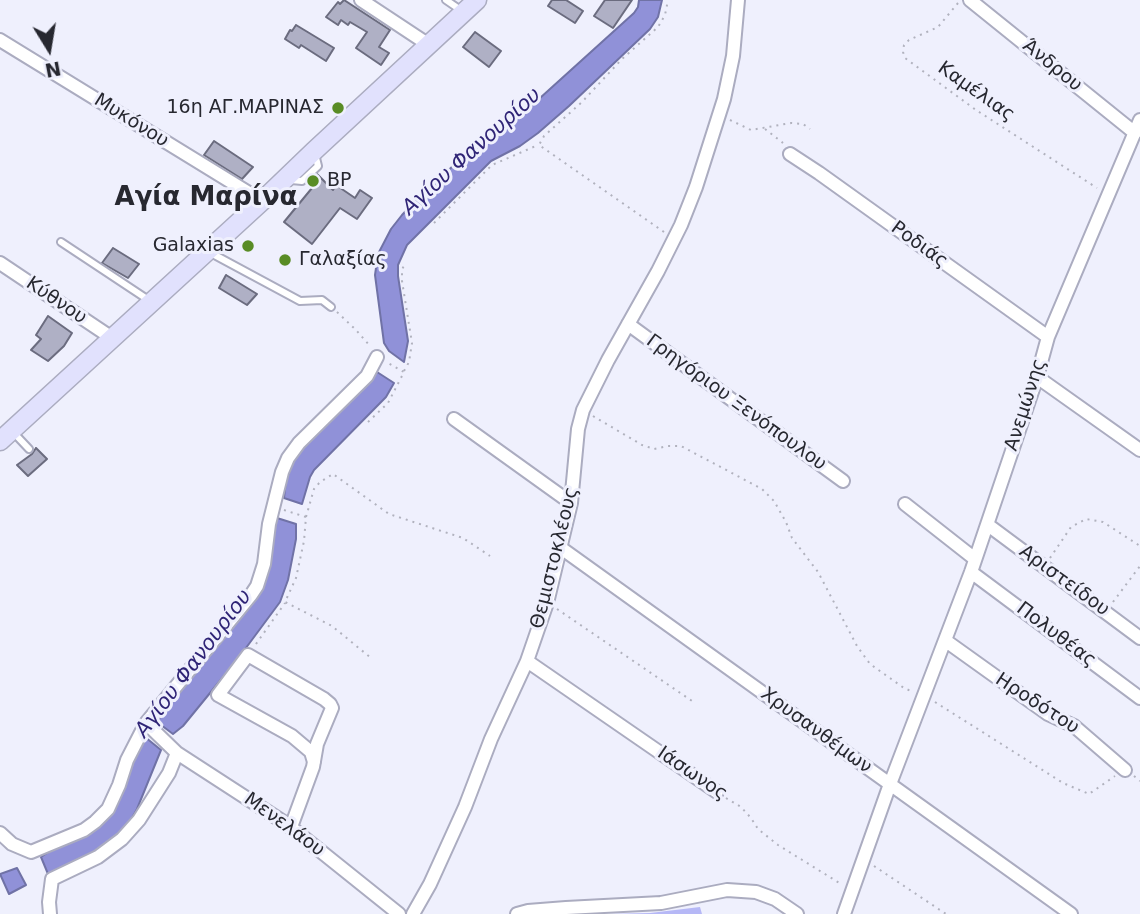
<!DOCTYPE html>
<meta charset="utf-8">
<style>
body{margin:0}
#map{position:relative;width:1140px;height:914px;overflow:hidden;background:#eff0fd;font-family:"DejaVu Sans",sans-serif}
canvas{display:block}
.north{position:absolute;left:14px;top:14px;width:70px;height:70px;-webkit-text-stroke:5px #eff0fd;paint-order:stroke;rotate:169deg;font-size:19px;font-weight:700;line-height:28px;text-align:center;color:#272830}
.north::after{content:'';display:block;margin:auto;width:24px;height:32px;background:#272830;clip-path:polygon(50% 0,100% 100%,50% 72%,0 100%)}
</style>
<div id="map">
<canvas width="1140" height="914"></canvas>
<div class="north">N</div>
</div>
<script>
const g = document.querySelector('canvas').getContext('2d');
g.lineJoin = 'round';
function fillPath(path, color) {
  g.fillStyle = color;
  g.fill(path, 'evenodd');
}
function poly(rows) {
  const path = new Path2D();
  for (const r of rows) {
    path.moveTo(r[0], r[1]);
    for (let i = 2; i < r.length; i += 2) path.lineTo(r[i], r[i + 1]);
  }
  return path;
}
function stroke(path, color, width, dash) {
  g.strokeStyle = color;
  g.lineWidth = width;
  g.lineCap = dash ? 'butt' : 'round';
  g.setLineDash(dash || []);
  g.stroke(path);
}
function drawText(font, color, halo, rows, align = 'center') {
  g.font = font + ' "DejaVu Sans",sans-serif';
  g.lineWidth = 6;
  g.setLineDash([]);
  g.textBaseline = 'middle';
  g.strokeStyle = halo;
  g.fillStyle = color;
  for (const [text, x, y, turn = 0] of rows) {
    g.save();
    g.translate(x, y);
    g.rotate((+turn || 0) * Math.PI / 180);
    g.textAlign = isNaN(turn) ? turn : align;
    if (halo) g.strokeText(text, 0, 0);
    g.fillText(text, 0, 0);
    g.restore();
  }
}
const green = poly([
 [700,907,702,914,609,914,650,913]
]);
const water = poly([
 [639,0,662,0,658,17,650,29,569,106,538,133,520,146,491,161,407,245,398,265,398,276,408,341,404,362,389,351,384,343,375,275,378,254,391,229,402,215,418,198,466,154,498,136,634,13,638,7,639,0],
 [377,372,394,383,386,397,314,470,310,477,302,504,284,498,286,481,293,462,304,447,377,372],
 [277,518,296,524,296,539,288,580,280,602,237,660,183,726,173,734,157,722,166,708,252,601,277,518],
 [145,737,161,750,137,809,127,827,114,842,60,872,48,874,41,857,53,849,89,831,145,737],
 [17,868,26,885,9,894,0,874,17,868]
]);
const building = poly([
 [344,0,390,30,379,47,389,53,381,65,356,48,367,32,350,22,348,25,341,20,338,25,326,17,338,2,340,4,344,0],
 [552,0,566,0,583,11,575,23,548,6,552,0],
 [605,0,632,0,613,28,594,16,605,0],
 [296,25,334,48,326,61,301,45,299,48,285,39,290,30,292,31,296,25],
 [475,32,501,51,489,67,463,47,475,32],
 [214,141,253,167,242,179,204,155,214,141],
 [317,174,333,190,336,185,355,198,360,190,372,198,357,219,340,208,312,244,284,222,312,188,308,183,317,174],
 [113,248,139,264,128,278,102,263,113,248],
 [226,275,257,294,247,305,219,288,226,275],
 [48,316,72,333,64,346,48,361,31,350,41,339,36,335,48,316],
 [36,448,47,459,28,476,17,465,32,454,36,448]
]);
const path = poly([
 [958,3,938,27,909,40,904,45,903,52,905,58,976,110,1097,188],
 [730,120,751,130,791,123,803,124,810,129],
 [765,129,783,143],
 [434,223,492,165,538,145],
 [664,232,539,145,544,136,582,102,622,59,658,27,665,15,668,0],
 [337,312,356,330,370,346],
 [404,371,409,362,412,343,402,281,402,270,405,263],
 [593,416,642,445,654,449,668,446,681,446,762,489,774,501,786,522,792,538,818,572,857,646,870,664,904,688,911,691],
 [368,422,388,403,404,372,388,363],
 [284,510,306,517,304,541,296,578,285,602,332,626,371,658],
 [306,517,314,489,320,482,333,474,389,514,463,538,490,556],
 [1050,558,1071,527,1086,519,1103,522,1140,546],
 [1113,602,1140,566],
 [557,609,695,703],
 [256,644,285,603],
 [935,702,1063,783,1089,794,1115,776],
 [1134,776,1140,781],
 [726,798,741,807,751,818,758,829,778,845,841,884],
 [874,866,946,914]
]);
const lane = poly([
 [446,0,462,11],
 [291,180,302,181,318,166,315,154],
 [61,242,150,301],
 [209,252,300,301,322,300,331,307],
 [13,432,29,449]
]);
const street = poly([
 [361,0,429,45],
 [970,0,1135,133],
 [0,40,262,201],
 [790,154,819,173,1048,337],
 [0,263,112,338],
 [628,324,843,481],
 [1037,377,1140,450],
 [454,419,571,503],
 [905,504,975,559],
 [988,525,1140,638],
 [561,548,1071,914],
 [971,572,1140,698],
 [946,641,1048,714,1074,726,1125,770],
 [527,661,717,792],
 [146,723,177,753,288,825,399,914],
 [291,827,313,767,317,744,332,708,330,704,324,699,248,655,218,695,292,736,311,752,314,762],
 [0,833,12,844,31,852,84,830,95,822,108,809,119,785,127,760,146,723,251,595,257,586,264,564,269,524,282,472,288,458,299,443,367,376,377,357],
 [50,914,49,902,52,879,98,857,122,839,139,820,169,773,177,753],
 [413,914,430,884,465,807,491,739,527,661,547,603,571,503,578,429,583,410,608,360,658,271,681,225,696,187,724,99,733,56,738,0],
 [517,914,528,911,566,908,661,903,727,890,756,892,775,899,797,914],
 [844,914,890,784,971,572,1037,377,1048,337,1140,120]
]);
const secondary = poly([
 [0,441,262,201,314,151,477,0]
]);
const markers = [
 [338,108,7,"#598c25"],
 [313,181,7,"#598c25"],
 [248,246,7,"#598c25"],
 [285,260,7,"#598c25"]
];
const streetNames = [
 ["Άνδρου",1052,66,39],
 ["Καμέλιας",976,92,35],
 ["Μυκόνου",131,121,32],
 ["Ροδιάς",919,245,36],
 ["Κύθνου",56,301,34],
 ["Γρηγόριου Ξενόπουλου",736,403,36],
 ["Ανεμώνης",1026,405,-72],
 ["Θεμιστοκλέους",555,558,-76],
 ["Αριστείδου",1064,581,36],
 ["Πολυθέας",1056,635,37],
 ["Ηροδότου",1037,704,33],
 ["Χρυσανθέμων",816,731,36],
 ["Ιάσωνος",692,774,34],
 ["Μενελάου",284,825,36]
];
const poiNames = [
 ["16η ΑΓ.ΜΑΡΙΝΑΣ",324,108],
 ["BP",327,181,"left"],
 ["Galaxias",234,246],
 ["Γαλαξίας",299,260,"left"]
];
const waterNames = [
 ["Αγίου Φανουρίου",472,152,-42],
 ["Αγίου Φανουρίου",194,664,-53]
];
const districtNames = [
 ["Αγία Μαρίνα",206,198]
];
fillPath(green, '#b6b8f6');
fillPath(water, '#9091d8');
stroke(water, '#7072a6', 2);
fillPath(building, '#afb0c5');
stroke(building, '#6b6c7f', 2);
stroke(lane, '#abacc0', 10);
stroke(street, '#abacc0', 16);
stroke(secondary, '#abacc0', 21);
stroke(path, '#b1b2be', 2, [2, 5]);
stroke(lane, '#fff', 6);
stroke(street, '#fff', 12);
stroke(secondary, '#e1e1fd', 18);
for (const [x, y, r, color] of markers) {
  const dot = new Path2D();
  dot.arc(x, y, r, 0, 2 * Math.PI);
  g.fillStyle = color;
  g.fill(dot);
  stroke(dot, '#eff0fd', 2.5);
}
drawText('19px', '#272830', '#eff0fd', streetNames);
drawText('19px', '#272830', '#eff0fd', poiNames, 'right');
drawText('italic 21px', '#2f2476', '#eff0fd', waterNames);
drawText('bold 26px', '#272830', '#eff0fd', districtNames);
</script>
